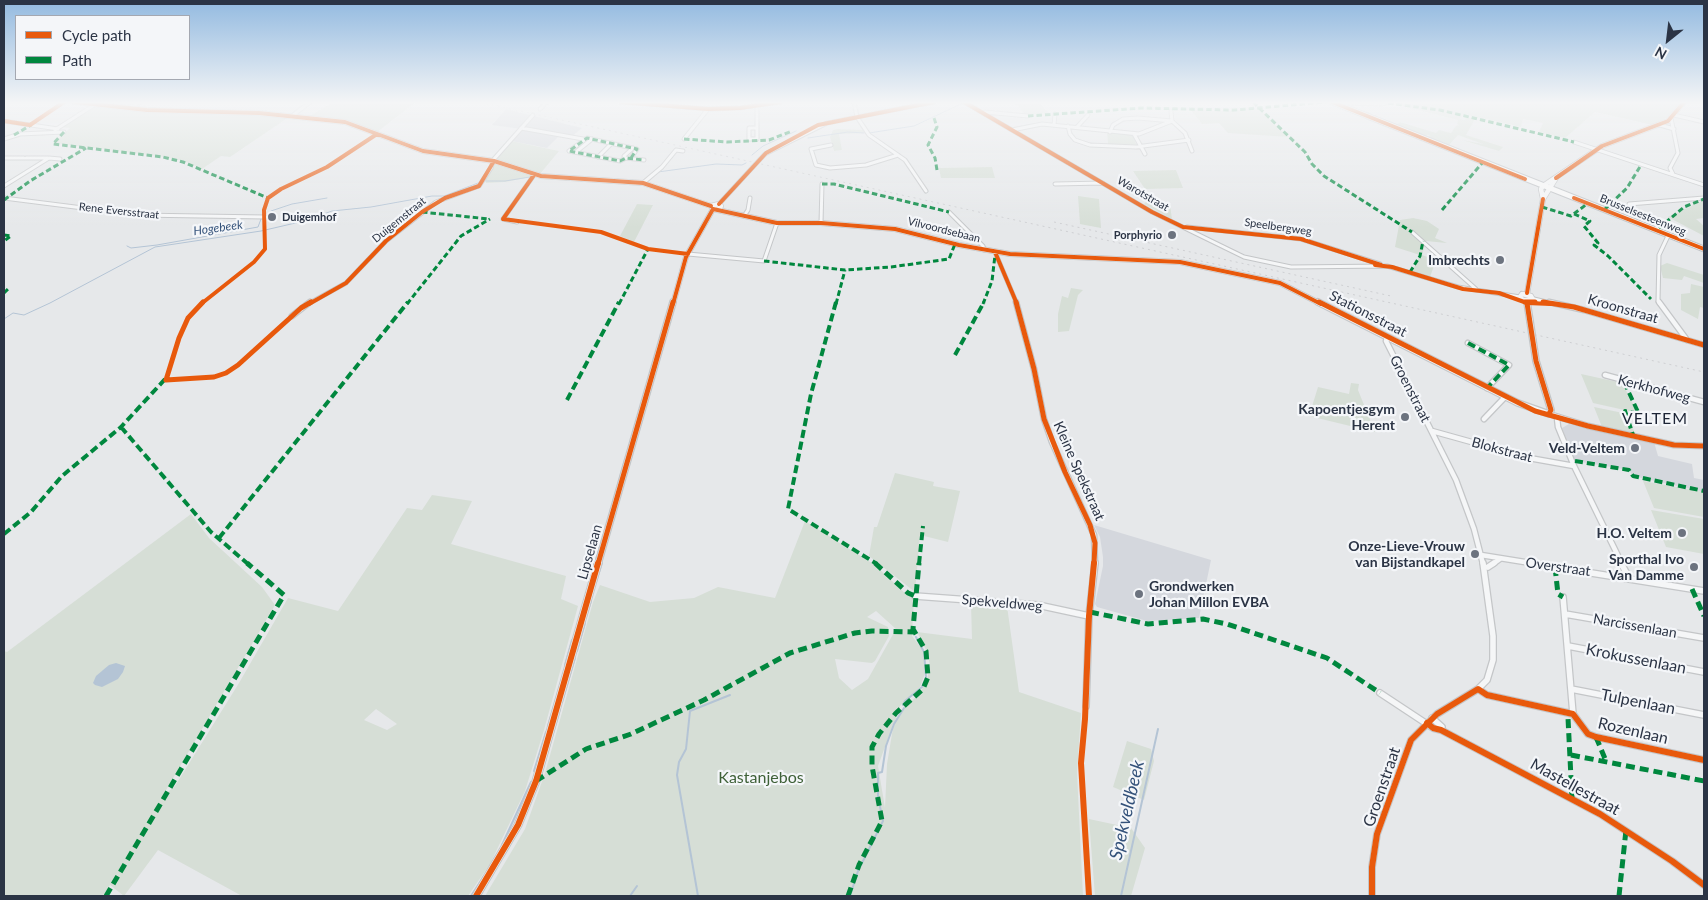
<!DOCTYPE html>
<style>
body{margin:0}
#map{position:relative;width:1708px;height:900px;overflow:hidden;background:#e6e8ea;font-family:Lato,sans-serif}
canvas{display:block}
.frame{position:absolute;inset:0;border:5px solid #2b3445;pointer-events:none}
.legend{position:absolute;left:15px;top:15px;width:175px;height:65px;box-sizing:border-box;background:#f4f6f9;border:1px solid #a4a8b1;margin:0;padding:6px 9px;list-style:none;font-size:15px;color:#2b3445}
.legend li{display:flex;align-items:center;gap:10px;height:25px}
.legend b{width:25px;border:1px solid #a4a8b1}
.north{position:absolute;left:1643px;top:15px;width:50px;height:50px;-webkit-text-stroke:4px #f4f6f9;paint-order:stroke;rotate:209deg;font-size:14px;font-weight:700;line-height:20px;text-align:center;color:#2b3445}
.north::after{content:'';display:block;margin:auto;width:18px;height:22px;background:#2b3445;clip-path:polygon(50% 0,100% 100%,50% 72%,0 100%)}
</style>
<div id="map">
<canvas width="1708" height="900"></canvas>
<div class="frame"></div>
<ul class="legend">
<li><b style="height:6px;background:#e8590c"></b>Cycle path</li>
<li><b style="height:6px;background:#00873e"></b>Path</li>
</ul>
<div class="north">N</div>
</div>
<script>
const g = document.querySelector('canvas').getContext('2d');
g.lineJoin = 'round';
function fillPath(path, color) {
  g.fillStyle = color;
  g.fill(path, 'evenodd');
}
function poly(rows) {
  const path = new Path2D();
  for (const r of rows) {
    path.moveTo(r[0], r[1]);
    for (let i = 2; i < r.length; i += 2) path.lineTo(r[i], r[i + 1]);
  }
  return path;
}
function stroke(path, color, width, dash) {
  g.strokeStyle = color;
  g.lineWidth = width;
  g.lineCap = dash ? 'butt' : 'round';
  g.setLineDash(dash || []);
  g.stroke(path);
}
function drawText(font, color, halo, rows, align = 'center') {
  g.font = font + ' Lato,sans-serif';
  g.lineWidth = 4.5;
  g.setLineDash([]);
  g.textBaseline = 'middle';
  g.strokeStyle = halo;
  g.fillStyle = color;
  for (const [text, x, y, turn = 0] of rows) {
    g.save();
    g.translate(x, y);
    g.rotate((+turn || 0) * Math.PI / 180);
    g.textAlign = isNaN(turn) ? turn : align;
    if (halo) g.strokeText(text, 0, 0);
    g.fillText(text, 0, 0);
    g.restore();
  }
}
const built = poly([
 [506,109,582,128,570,138,559,136,547,148,511,141,521,129,492,125],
 [1569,424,1654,442,1658,456,1692,464,1694,478,1704,480,1704,492,1633,476,1629,470,1575,461,1562,428],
 [1094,525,1211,560,1199,618,1147,621,1097,607,1095,604,1103,566,1103,557,1100,537]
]);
const green = poly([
 [334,102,416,102,377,132,347,121,309,116],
 [1014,102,1038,102,1049,113,1026,115,1018,106,1013,103],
 [1399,102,1681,102,1676,111,1669,117,1653,125,1595,112,1565,138,1539,132,1543,123,1523,119,1521,127,1463,114,1460,119,1464,120,1467,117,1475,119,1466,135,1503,147,1499,151,1462,140,1483,144,1458,135,1449,145,1428,137,1430,136,1428,135,1425,136,1397,125,1400,122,1436,133,1439,130,1451,133,1456,126,1459,125,1457,124,1458,120,1398,105,1396,103],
 [93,107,138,110,249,113,289,117,230,157,221,156,202,169,184,161,164,157,54,143,70,128,59,127],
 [1190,109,1223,111,1260,109,1277,127,1289,137,1228,133,1219,123,1202,124],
 [838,129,863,130,865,133,839,134,842,150,834,151,830,137,833,130],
 [1107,132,1132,135,1137,145,1108,144],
 [511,141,559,151,540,174,498,161,497,158],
 [498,163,531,175,531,177,505,182,486,183,485,180,495,164],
 [992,167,995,178,941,178,939,168],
 [1176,170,1183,188,1145,189,1133,171],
 [1078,196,1099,199,1101,228,1080,224],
 [1149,199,1170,205,1172,219,1144,204],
 [1702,201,1704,202,1704,218,1696,219,1704,226,1704,236,1668,217],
 [637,204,653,205,634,242,620,236],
 [1413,218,1427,221,1439,229,1435,238,1447,243,1426,241,1422,255,1436,260,1430,277,1412,272,1420,255,1395,247,1400,220],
 [1667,263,1704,275,1704,283,1684,276,1682,280,1663,278,1660,266],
 [1691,284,1704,287,1704,308,1700,307,1698,319,1681,310,1681,294,1690,293],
 [1071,288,1083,290,1078,295,1069,331,1058,332,1058,314,1062,296,1068,298],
 [1581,374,1622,383,1638,413,1593,403],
 [1351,383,1359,384,1358,390,1375,432,1309,416,1318,387,1349,394],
 [1594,407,1628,414,1635,434,1602,427],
 [895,473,934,482,933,486,960,491,948,542,920,535,915,592,869,556,874,527,877,527],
 [1643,481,1704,492,1704,517,1654,508],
 [432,495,472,501,451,544,566,576,561,599,578,606,544,730,525,791,490,864,468,896,242,896,158,850,124,896,110,885,103,896,4,896,4,651,7,652,191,514,209,538,262,587,275,605,162,797,175,786,239,683,288,598,338,611,407,508,422,510],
 [376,709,397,724,387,730,364,720],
 [1651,510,1704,519,1704,554,1666,547],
 [805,521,875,565,907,595,914,598,912,636,922,649,927,668,920,687,900,706,895,721,903,709,920,693,927,680,930,666,928,654,917,632,972,639,971,603,1007,606,1019,692,1081,713,1077,773,1083,896,485,896,525,829,545,773,593,602,600,585,650,602,694,598,718,587,775,598],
 [876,611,896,629,868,679,852,690,839,678,835,659,872,663,875,661,889,636,888,627,867,617],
 [894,722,887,764,885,808,878,766],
 [1127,741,1151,749,1154,761,1144,800,1113,787],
 [1089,819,1131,828,1145,848,1131,896,1095,896]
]);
const water = poly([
 [116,663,125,666,123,672,118,679,102,687,95,685,93,683,96,676,109,665]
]);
const streamFar1 = poly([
 [969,102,971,102],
 [869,133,914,126,963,103],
 [808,138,848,132,864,133],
 [752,155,763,146,796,131],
 [658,172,716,164,742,165,746,163],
 [486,181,505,181,530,177],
 [271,211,292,204,327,198],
 [127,246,131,248,157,245,258,227,261,219],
 [4,319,13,313,24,315,50,303,155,247,261,231,304,221,332,211,371,207,432,196,444,196,478,183],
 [647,405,656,370],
 [634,449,643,418],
 [628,470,633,453],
 [617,508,626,475],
 [604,533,625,458],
 [606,546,616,513],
 [595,561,602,539],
 [601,564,605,551]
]);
const stream = poly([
 [596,582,602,563],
 [586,617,591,601],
 [577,651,585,623],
 [565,665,572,640],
 [562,702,575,658],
 [903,705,905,701,922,687,926,677,924,652,916,637],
 [548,726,564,672],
 [534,771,546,732],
 [541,775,560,709],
 [502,845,531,782],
 [471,896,484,876],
 [480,896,516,834],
 [630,896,637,886],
 [698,896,677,775,679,762,686,749,690,711,730,695],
 [850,896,858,871,883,821,878,797,878,773,882,772,886,746,894,724,904,708],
 [1121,896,1158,729]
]);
const minorFar2 = poly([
 [621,102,708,109,740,108,780,102],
 [854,102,857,117,869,135,905,160,926,191],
 [964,102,1152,212,1244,257,1291,267,1387,266,1458,287,1520,297],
 [1336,103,1382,104,1392,102],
 [757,106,757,128],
 [128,108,141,102],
 [540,109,547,102],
 [985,112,1028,116],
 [1674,115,1704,122],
 [292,116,310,102],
 [1671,118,1678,153,1670,168,1673,174],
 [4,121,58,129],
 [1054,125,1055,114],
 [1660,125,1674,129],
 [1068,126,1070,134,1075,140,1090,145,1136,147,1189,140],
 [1077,127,1088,115],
 [521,128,583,139],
 [749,128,757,128,757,139,749,139,749,128],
 [55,130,94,105],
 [1012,130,1042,124,1139,134,1172,121,1171,111],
 [1110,132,1113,125,1123,119,1138,118,1172,121,1185,133,1192,151],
 [1134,134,1145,154],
 [4,139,20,134,64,132],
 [684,139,708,109],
 [1574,142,1704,185],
 [831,145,811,149,816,165,830,168,866,165,898,155],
 [576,152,592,139],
 [765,154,827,123,934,102],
 [598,157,612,143],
 [4,158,24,158],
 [26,158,48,158],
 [626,158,624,156,633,148],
 [631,158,637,149,587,138,569,151,620,161,626,158,644,160],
 [643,183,662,167,676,150,683,151],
 [1055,184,1103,183],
 [4,186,49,158,60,159],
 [4,198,138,215,265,217],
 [719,204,752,168],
 [949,212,983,246,984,250],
 [744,216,748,210,750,198],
 [517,222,503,219,534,175],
 [821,223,822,184],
 [1187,227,1301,239,1380,264],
 [1412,232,1476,289],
 [1659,232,1659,228,1655,224,1629,209,1629,204,1704,198],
 [995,252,1017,304],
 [688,254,764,261,777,223],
 [1534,299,1555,304],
 [308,304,346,283,386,241,436,202,479,186,491,168,494,159,533,115],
 [1660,304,1658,301,1659,255,1668,236]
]);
const minorFar1 = poly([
 [1016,302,1034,369,1044,419,1052,442,1094,535,1095,564],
 [1549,302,1584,310,1704,345],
 [1659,302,1687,340],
 [292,316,310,302],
 [1387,337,1386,341,1456,480,1474,529,1483,564],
 [1468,343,1509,365,1487,388],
 [1605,375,1704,402],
 [1549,414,1588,426,1674,445,1704,446],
 [1557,418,1558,427,1574,466,1622,564],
 [1484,419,1505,397],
 [1432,431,1529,458,1574,466],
 [1481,555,1537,564],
 [1493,564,1500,559]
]);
const minor = poly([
 [1529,563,1704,591],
 [1621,563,1629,578],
 [1488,567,1494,563],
 [915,596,1038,605,1089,616],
 [1563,597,1573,714],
 [1565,614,1704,638],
 [1568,646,1704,672],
 [1478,689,1487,695,1573,714,1588,734,1596,737,1704,760],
 [1571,689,1704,715],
 [1380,693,1433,728,1441,730,1600,814,1672,861,1704,885],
 [1086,706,1089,616,1095,563],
 [1432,718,1442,727,1441,730],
 [1372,896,1372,867,1377,834,1411,740,1437,714,1478,689,1487,680,1493,660,1493,636,1483,563]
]);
const tertiaryFar2 = poly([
 [75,102,147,110,259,113,345,122,423,151,494,161,541,176,643,183,711,206],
 [1543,199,1556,178],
 [711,206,719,204,721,206,719,209],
 [713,209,777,223,821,223,895,229,959,245,1010,254,1180,262,1280,283,1321,304],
 [1522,294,1531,296,1533,300,1523,300,1520,297,1522,294],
 [1527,294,1543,199,1541,189,1543,186,1602,146,1668,121,1684,102],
 [1527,301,1527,304],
 [673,304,686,257,713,209]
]);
const tertiaryFar1 = poly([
 [1318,302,1518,403,1549,414,1551,410,1536,361,1533,341],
 [1527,302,1530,321],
 [598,564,673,302]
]);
const tertiary = poly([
 [476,896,518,825,536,781,598,563]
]);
const primary = poly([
 [1332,102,1704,249]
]);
const rail = poly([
 [480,102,1704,372],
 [1054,222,1391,296]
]);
const minorBridge = poly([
 [752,168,765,154]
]);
const tertiaryBridge = poly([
 [1530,321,1533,341]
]);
const quietFar2 = poly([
 [1253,102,1305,152,1312,164,1324,176,1412,232],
 [1388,103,1440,110,1574,142],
 [1028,116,1141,108,1233,110,1326,102],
 [934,118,937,127,928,145,935,158,937,170],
 [64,132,53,144,163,157,183,162,268,198],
 [14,135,31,125],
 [684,139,727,142,769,140,792,131],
 [631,158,637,149,587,138,569,151,620,161,626,158,644,160],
 [822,184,834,184,949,212],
 [4,200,30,181,86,148],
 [1542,207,1571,216,1587,204],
 [1442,210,1483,162],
 [1604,210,1627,188,1641,165],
 [422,212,489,219],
 [1574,214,1590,221,1584,226,1598,243,1594,245,1608,256,1651,299],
 [1659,228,1684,207,1704,199],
 [4,235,11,236,4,241],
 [764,261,845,270,891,267,949,259,955,244],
 [1410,272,1420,256,1423,241],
 [4,293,9,288],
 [407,304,461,236,490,219],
 [619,304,648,249],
 [836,304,845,270],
 [983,304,992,281,995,255]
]);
const quietFar1 = poly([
 [836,302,811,394,788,509,877,564],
 [1468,343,1509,365,1487,388],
 [955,355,984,302],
 [1624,382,1639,414,1625,411,1633,435],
 [567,400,619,302],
 [121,427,211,532,248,564],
 [1575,461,1629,470,1633,476,1704,491],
 [4,534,31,512,62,476,121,427,167,377],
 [219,538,408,302],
 [919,564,923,526]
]);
const quiet = poly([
 [875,563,908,593,915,596],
 [1555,567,1558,594,1563,597],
 [1692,589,1704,616],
 [1090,612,1148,624,1203,619,1227,624,1327,658,1380,693],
 [1596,737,1606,761],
 [1571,755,1704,781],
 [536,781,586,749,631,734,704,700,790,653,855,633,872,631,915,632],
 [1572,798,1568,718,1573,714],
 [106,896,284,595,247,563],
 [848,896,859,865,882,821,872,766,872,747,879,734,896,713,923,689,928,677,926,651,913,629,919,563],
 [1619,896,1626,830]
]);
const cyclewayFar2 = poly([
 [75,102,147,110,259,113,345,122,423,151,494,161,541,176,643,183,711,206],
 [621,102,708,109,740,108,780,102],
 [964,102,1152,212,1183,227,1301,239,1381,265],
 [1332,102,1525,179],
 [4,121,30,125,64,102],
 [534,175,503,219,601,232,648,249,688,254],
 [1556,178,1602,146,1668,121,1684,102],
 [1574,198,1704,249],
 [719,204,766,153,818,125,934,102],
 [713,209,777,223,821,223,895,229,959,245,1010,254,1180,262,1280,283,1321,304],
 [995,252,1017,304],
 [1375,265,1392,267,1463,289,1499,293,1527,303,1551,304],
 [1527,293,1543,199],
 [201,304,254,262,265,249,264,210,268,198,281,189,327,167,377,134],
 [309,304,346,283,386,241,422,212,445,198,479,186,494,161],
 [673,304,686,257,713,209]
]);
const cyclewayFar1 = poly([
 [203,302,188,318,179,338,166,380,214,377,226,373,238,365,301,308,311,302],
 [1016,302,1034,369,1044,419,1065,472,1090,525,1095,543,1094,564],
 [1319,302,1535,411,1588,426,1674,445,1704,446],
 [1525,302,1535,302],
 [1543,302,1574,307,1704,345],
 [1527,303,1536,361,1551,410,1549,414],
 [598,564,673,302]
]);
const cycleway = poly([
 [1427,723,1433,728,1441,730,1600,814,1672,861,1704,885],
 [476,896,518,825,536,781,598,563],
 [1089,896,1081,763,1085,719,1089,616,1094,563],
 [1372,896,1372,867,1377,834,1411,740,1437,714,1478,689,1487,695,1573,714,1588,734,1596,737,1704,760]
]);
const markers = [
 [272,217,5,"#6c737f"],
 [1172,235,5,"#6c737f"],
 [1500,260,5,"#6c737f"],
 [1405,417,5,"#6c737f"],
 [1635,448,5,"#6c737f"],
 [1682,533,5,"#6c737f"],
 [1475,554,5,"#6c737f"],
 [1694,567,5,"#6c737f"],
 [1139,594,5,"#6c737f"]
];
const farStreetnames = [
 ["Warotstraat",1143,194,30],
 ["Rene Eversstraat",119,211,6],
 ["Brusselsesteenweg",1643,215,22],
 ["Duigemstraat",399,220,-39],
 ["Speelbergweg",1278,227,8],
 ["Vilvoordsebaan",944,230,14]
];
const farPoinames = [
 ["Duigemhof",282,217],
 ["Porphyrio",1162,235,"right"]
];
const farWaternames = [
 ["Hogebeek",218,228,-8]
];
const poiNames = [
 ["Imbrechts",1490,260],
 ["Kapoentjesgym",1395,409],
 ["Herent",1395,425],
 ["Veld-Veltem",1625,448],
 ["H.O. Veltem",1672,533],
 ["Onze-Lieve-Vrouw",1465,546],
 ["van Bijstandkapel",1465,562],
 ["Sporthal Ivo",1684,559],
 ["Van Damme",1684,575],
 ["Grondwerken",1149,586,"left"],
 ["Johan Millon EVBA",1149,602,"left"]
];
const streetNames = [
 ["Kroonstraat",1623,309,16],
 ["Stationsstraat",1368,314,27],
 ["Groenstraat",1410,389,63],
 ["Kerkhofweg",1654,389,15],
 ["Blokstraat",1502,450,15],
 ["Kleine Spekstraat",1079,471,66],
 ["Lipselaan",590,552,-74],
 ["Overstraat",1558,567,8],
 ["Spekveldweg",1002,603,5],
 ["Narcissenlaan",1635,626,10]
];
const quarterNames = [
 ["VELTEM",1655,419]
];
const nearStreetnames = [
 ["Krokussenlaan",1636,659,11],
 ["Tulpenlaan",1638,702,11],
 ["Rozenlaan",1633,731,13],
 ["Groenstraat",1382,787,-71],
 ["Mastellestraat",1575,787,29]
];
const nearParknames = [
 ["Kastanjebos",761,778]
];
const nearWaternames = [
 ["Spekveldbeek",1127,810,-77]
];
fillPath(built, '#d4d7dd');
fillPath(green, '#d6ded6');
fillPath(water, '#b4c4d5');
stroke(streamFar1, '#b4c4d5', 1);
stroke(stream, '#b4c4d5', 2);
stroke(minorFar2, '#c4c6c8', 5);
stroke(minorFar1, '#c4c6c8', 7);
stroke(minor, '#c4c6c8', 8);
stroke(tertiaryFar2, '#c4c6c8', 6);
stroke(tertiaryFar1, '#c4c6c8', 8);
stroke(tertiary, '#c4c6c8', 9);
stroke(primary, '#c2c5c8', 7);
stroke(minorFar2, '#f5f6f7', 3);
stroke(minorFar1, '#f5f6f7', 4.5);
stroke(minor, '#f5f6f7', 5.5);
stroke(tertiaryFar2, '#f5f6f7', 4.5);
stroke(tertiaryFar1, '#f5f6f7', 5.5);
stroke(tertiary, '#f5f6f7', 7);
stroke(primary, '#f8f8f8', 5);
stroke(rail, '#cecfd2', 1, [2, 4]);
stroke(minorBridge, '#c4c6c8', 5, []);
stroke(tertiaryBridge, '#c4c6c8', 8, []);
stroke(minorBridge, '#f5f6f7', 3);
stroke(tertiaryBridge, '#f5f6f7', 5.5);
stroke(quietFar2, '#00873e', 3, [5.5, 3]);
stroke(quietFar1, '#00873e', 4, [8, 4]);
stroke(quiet, '#00873e', 5, [9, 5]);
stroke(cyclewayFar2, '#e8590c', 4);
stroke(cyclewayFar1, '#e8590c', 5);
stroke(cycleway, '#e8590c', 6);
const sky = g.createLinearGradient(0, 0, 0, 228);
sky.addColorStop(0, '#93bae0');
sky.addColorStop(0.45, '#f4f5f6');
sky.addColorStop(1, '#f4f5f600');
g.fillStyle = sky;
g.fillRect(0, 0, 1708, 228);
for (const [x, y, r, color] of markers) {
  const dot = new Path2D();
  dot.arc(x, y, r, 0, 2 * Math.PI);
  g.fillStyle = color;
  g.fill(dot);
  stroke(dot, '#f4f6f9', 2);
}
drawText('11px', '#2b3445', '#f4f6f9', farStreetnames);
drawText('bold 11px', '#2b3445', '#f4f6f9', farPoinames, 'left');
drawText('italic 12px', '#34527a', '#f4f6f9', farWaternames);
drawText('bold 14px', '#2b3445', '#f4f6f9', poiNames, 'right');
drawText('14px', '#2b3445', '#f4f6f9', streetNames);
g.letterSpacing = '1px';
drawText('16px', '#1d2536', '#f4f6f9', quarterNames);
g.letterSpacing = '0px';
drawText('16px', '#2b3445', '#f4f6f9', nearStreetnames);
drawText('16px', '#3f6138', '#f4f6f9', nearParknames);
drawText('italic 18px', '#34527a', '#f4f6f9', nearWaternames);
</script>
